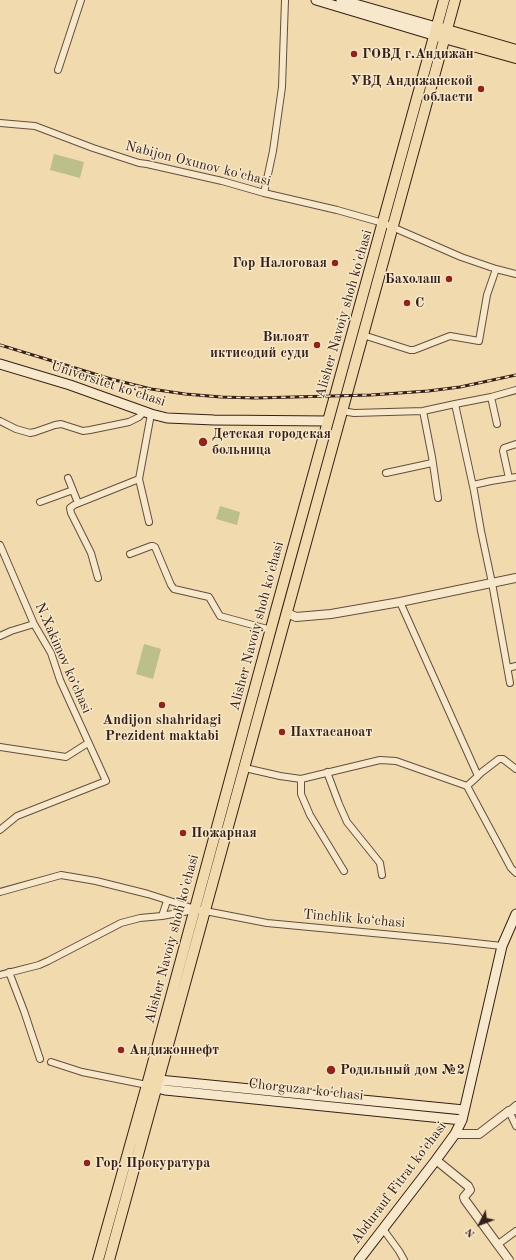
<!DOCTYPE html>
<meta charset="utf-8">
<style>
body{margin:0}
#map{position:relative;width:516px;height:1260px;overflow:hidden;background:#f2daaf;font-family:"Old Standard TT",serif}
canvas{display:block}
.north{position:absolute;left:460px;top:1204px;width:40px;height:40px;-webkit-text-stroke:3px #f7e7cb;paint-order:stroke;rotate:228deg;font-size:11px;font-weight:700;line-height:16px;text-align:center;color:#352017}
.north::after{content:'';display:block;margin:auto;width:14px;height:18px;background:#352017;clip-path:polygon(50% 0,100% 100%,50% 72%,0 100%)}
</style>
<div id="map">
<canvas width="516" height="1260"></canvas>
<div class="north">N</div>
</div>
<script>
const g = document.querySelector('canvas').getContext('2d');
g.lineJoin = 'round';
function fillPath(path, color) {
  g.fillStyle = color;
  g.fill(path, 'evenodd');
}
function poly(rows) {
  const path = new Path2D();
  for (const r of rows) {
    path.moveTo(r[0], r[1]);
    for (let i = 2; i < r.length; i += 2) path.lineTo(r[i], r[i + 1]);
  }
  return path;
}
function stroke(path, color, width, dash) {
  g.strokeStyle = color;
  g.lineWidth = width;
  g.lineCap = dash ? 'butt' : 'round';
  g.setLineDash(dash || []);
  g.stroke(path);
}
function drawText(font, color, halo, rows, align = 'center') {
  g.font = font + ' "Old Standard TT",serif';
  g.lineWidth = 3;
  g.setLineDash([]);
  g.textBaseline = 'middle';
  g.strokeStyle = halo;
  g.fillStyle = color;
  for (const [text, x, y, turn = 0] of rows) {
    g.save();
    g.translate(x, y);
    g.rotate((+turn || 0) * Math.PI / 180);
    g.textAlign = isNaN(turn) ? turn : align;
    if (halo) g.strokeText(text, 0, 0);
    g.fillText(text, 0, 0);
    g.restore();
  }
}
const green = poly([
 [54,154,84,162,80,178,50,170],
 [220,506,240,512,237,525,216,519],
 [144,644,161,649,153,679,136,674],
 [185,1085,455,1112,454,1117,184,1089]
]);
const minor = poly([
 [58,70,81,0],
 [0,123,35,126,93,148,139,163,147,164,222,181,264,193,337,210,383,223,461,257,496,269,516,274],
 [264,193,273,151,282,87,285,0],
 [363,335,410,350,414,350,450,336,479,341,487,295,496,269],
 [491,397,497,424],
 [342,411,354,413,423,411,455,404],
 [423,411,432,457,438,498],
 [0,421,16,429,30,433,35,432,55,425,61,424,83,431,90,430,129,422,139,417,145,411],
 [386,473,432,463],
 [68,478,78,503],
 [509,478,503,451,504,448,516,444],
 [473,485,491,481,516,477],
 [40,502,73,490],
 [149,522,139,479,151,414],
 [0,545,34,624,51,653,60,680,106,781,17,816,0,830],
 [130,554,151,546,153,546,155,547,171,585,174,589,209,597,220,616,271,630],
 [98,578,91,553,71,513,70,508,74,505,139,479],
 [400,602,478,776,467,786],
 [0,636,11,631,34,624],
 [508,668,516,666],
 [510,683,492,583,481,531,474,491,455,404,491,397,516,390],
 [0,747,66,757,88,743],
 [245,768,280,776,301,779,380,760,396,761,467,786,511,868,516,873],
 [327,772,339,804,347,822,380,863,382,875],
 [478,776,482,772,499,759,503,759,516,769],
 [301,779,301,794,310,815,344,871],
 [0,892,61,875,96,881,148,894,195,909,267,923,447,940,502,946],
 [162,916,167,901],
 [9,972,24,1011,40,1059],
 [0,975,39,965,48,961,121,923,140,918,162,916,194,910],
 [51,1062,82,1072,147,1085],
 [516,1105,509,1111,516,1126],
 [383,1229,399,1251,404,1260],
 [497,1245,516,1231]
]);
const tertiary = poly([
 [287,613,296,617,331,614,400,602,516,578],
 [455,1134,479,1134,509,1111,516,1110],
 [436,1160,468,1186,470,1190,464,1197,465,1200,509,1260]
]);
const secondary = poly([
 [316,0,433,35],
 [341,0,436,27],
 [0,364,70,385,151,414,167,418,214,420,328,421],
 [151,1078,159,1080,464,1110],
 [150,1086,165,1090,462,1120],
 [359,1260,436,1160,455,1134,462,1120,502,946,516,914]
]);
const primary = poly([
 [440,28,516,50],
 [437,36,516,58],
 [98,1260,147,1085,276,610,444,0],
 [109,1260,455,0]
]);
const rail = poly([
 [0,345,111,379,151,389,185,394,221,397,255,398,371,395,428,391,460,387,516,375]
]);
const markers = [
 [354,54,4,"#8f2418"],
 [481,89,4,"#8f2418"],
 [335,263,4,"#8f2418"],
 [449,279,4,"#8f2418"],
 [407,303,4,"#8f2418"],
 [317,345,4,"#8f2418"],
 [203,442,5,"#8f2418"],
 [162,705,4,"#8f2418"],
 [282,732,4,"#8f2418"],
 [183,833,4,"#8f2418"],
 [121,1050,4,"#8f2418"],
 [331,1070,5,"#8f2418"],
 [87,1163,4,"#8f2418"]
];
const poiNames = [
 ["ГОВД г.Андижан",362,54],
 ["УВД Андижанской",473,81,"right"],
 ["области",473,97,"right"],
 ["Гор Налоговая",327,263,"right"],
 ["Бахолаш",441,279,"right"],
 ["С",415,303],
 ["Вилоят",309,337,"right"],
 ["иктисодий суди",309,353,"right"],
 ["Детская городская",212,434],
 ["больница",212,450],
 ["Andijon shahridagi",162,720,"center"],
 ["Prezident maktabi",162,736,"center"],
 ["Пахтасаноат",290,732],
 ["Пожарная",191,833],
 ["Андижоннефт",129,1050],
 ["Родильный дом №2",340,1070],
 ["Гор. Прокуратура",95,1163]
];
const streetNames = [
 ["Nabijon Oxunov ko'chasi",198,164,14],
 ["Alisher Navoiy shoh ko'chasi",344,314,-74],
 ["Universitet kо‘chasi",108,384,18],
 ["Alisher Navoiy shoh ko'chasi",257,626,-75],
 ["N.Xakimov koʻchasi",63,658,66],
 ["Tinchlik kо‘chasi",354,919,5],
 ["Alisher Navoiy shoh ko'chasi",172,939,-75],
 ["Chorguzar ko'chasi",306,1090,6],
 ["Abdurauf Fitrat koʻchasi",399,1183,-53]
];
fillPath(green, '#bcbf8a');
stroke(minor, '#644e3d', 8);
stroke(tertiary, '#644e3d', 10);
stroke(secondary, '#352017', 11);
stroke(primary, '#352017', 12);
stroke(minor, '#f7e7cb', 6);
stroke(tertiary, '#f7e7cb', 8);
stroke(secondary, '#f7e7cb', 9);
stroke(primary, '#f2daaf', 10);
stroke(rail, '#352017', 3);
stroke(rail, '#f7e7cb', 1.5, [4.5]);
for (const [x, y, r, color] of markers) {
  const dot = new Path2D();
  dot.arc(x, y, r, 0, 2 * Math.PI);
  g.fillStyle = color;
  g.fill(dot);
  stroke(dot, '#f7e7cb', 1.5);
}
drawText('bold 14px', '#352017', '#f7e7cb', poiNames, 'left');
drawText('14px', '#352017', '#f7e7cb', streetNames);
</script>
